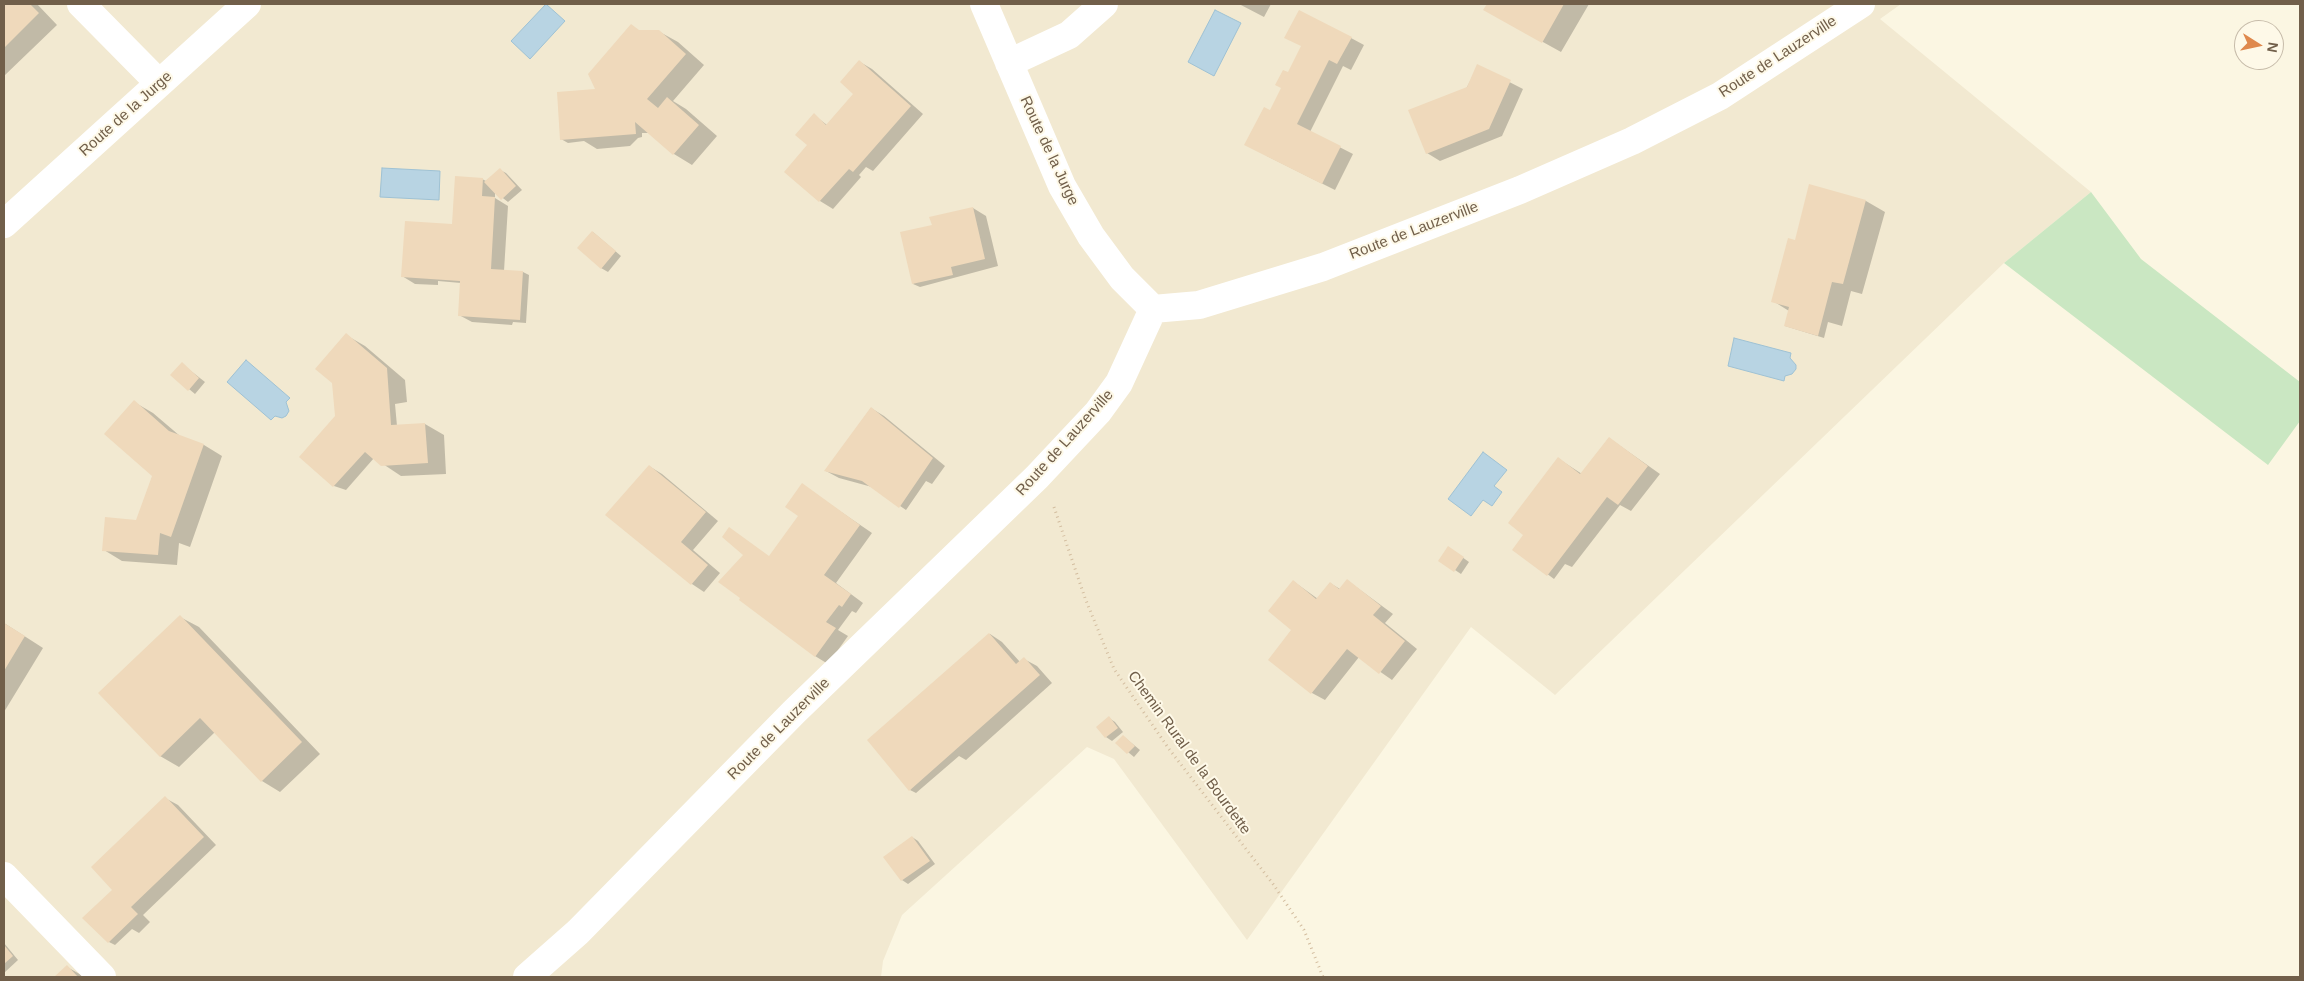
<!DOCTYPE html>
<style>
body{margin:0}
#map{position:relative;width:2304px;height:981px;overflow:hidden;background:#fbf6e2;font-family:Helvetica,sans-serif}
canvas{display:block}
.frame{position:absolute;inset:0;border:5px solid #715f4a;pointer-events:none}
.north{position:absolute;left:2234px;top:20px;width:50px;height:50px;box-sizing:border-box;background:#fef9e8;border:1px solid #c6bba9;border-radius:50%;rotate:100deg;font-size:14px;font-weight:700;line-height:20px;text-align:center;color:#715f4a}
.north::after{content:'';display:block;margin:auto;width:18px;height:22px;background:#df894d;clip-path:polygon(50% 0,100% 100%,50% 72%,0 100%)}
</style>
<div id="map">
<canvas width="2304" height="981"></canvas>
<div class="frame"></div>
<div class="north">N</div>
</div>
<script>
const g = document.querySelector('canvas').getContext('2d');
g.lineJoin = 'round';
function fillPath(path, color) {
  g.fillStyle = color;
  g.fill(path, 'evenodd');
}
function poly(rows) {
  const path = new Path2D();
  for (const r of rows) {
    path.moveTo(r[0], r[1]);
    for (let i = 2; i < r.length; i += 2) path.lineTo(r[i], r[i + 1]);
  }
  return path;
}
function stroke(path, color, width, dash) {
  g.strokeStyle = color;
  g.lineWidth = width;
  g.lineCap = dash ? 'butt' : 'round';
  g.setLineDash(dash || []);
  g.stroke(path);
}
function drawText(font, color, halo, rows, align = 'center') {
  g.font = font + ' Helvetica,sans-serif';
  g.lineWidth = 4;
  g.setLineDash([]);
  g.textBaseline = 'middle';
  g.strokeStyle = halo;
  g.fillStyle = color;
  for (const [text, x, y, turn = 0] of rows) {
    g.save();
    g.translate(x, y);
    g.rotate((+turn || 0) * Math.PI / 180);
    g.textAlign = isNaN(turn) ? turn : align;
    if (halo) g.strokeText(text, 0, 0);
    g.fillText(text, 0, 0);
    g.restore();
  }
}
const residential = poly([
 [4,4,1901,4,1880,19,2091,192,2004,263,1555,695,1471,627,1247,940,1114,759,1087,747,902,915,883,961,881,977,4,977]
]);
const green = poly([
 [2091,192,2141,259,2300,382,2300,421,2268,465,2004,263]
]);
const water = poly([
 [546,4,565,21,530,59,511,41,546,4],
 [1215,10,1241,23,1214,76,1188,62,1215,10],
 [382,168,440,171,439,200,380,197,382,168],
 [1734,338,1791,353,1790,358,1796,365,1796,369,1792,374,1785,376,1784,381,1728,366,1734,338],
 [246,360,290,398,286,402,289,411,286,416,282,418,275,416,271,420,227,382,246,360],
 [1483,452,1507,470,1494,486,1502,492,1492,506,1483,500,1471,516,1448,499,1483,452]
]);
const shadow = poly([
 [4,4,37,4,57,25,4,76],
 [1239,4,1271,4,1264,17],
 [1488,4,1589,4,1561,52,1485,10],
 [658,31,678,42,704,65,673,101,686,109,717,136,692,165,674,154,649,133,642,133,642,137,638,138,630,146,597,149,584,141,568,143,561,139,641,32],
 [1351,38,1364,45,1351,70,1343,66,1310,132,1353,154,1335,190,1267,156,1270,112,1295,77],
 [860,62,872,69,923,114,873,171,866,167,859,175,861,177,833,209,820,201,786,172,809,145,814,115,827,125,855,94],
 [1478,66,1523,89,1502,136,1440,161,1427,153,1467,87],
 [500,170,506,173,522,190,508,202,495,192,495,198,508,206,504,271,523,272,529,275,526,323,513,322,512,325,472,322,459,315,461,283,438,281,438,285,415,284,402,276,453,226,482,179,486,181],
 [1810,186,1866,201,1885,212,1862,294,1851,291,1842,326,1828,322,1824,338,1785,326,1789,311,1773,301,1796,241],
 [973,208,986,216,998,266,920,287,913,284],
 [593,232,621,256,608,272,601,268],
 [346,335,365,346,405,380,407,402,395,404,397,426,425,424,444,435,446,474,401,476,374,458,346,490,334,486,336,416],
 [182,364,205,382,195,394,172,375],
 [134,402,153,413,180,436,204,445,222,456,190,547,179,543,177,565,122,561,104,550,137,521,153,475],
 [871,408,884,416,945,466,932,484,926,481,906,510,872,487,839,478,826,471],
 [1609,438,1660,474,1631,511,1620,505,1572,567,1565,564,1554,579,1514,549,1525,535,1559,459,1582,474],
 [649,466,662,474,718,521,693,550,720,573,704,592,692,584],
 [828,503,872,533,836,583,863,603,856,613,852,611,838,630,848,636,828,664,815,656,770,557],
 [1455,552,1469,562,1461,574,1440,560],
 [1293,581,1318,599,1330,583,1340,589,1348,581,1393,614,1385,623,1417,649,1392,680,1359,657,1325,700,1312,693,1270,659,1293,630],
 [180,617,199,627,320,754,280,792,262,781,215,732,179,767,160,756],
 [4,623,43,648,4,712],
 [990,634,1002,642,1020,662,1024,659,1037,666,1052,683,966,760,959,756,916,793,910,790],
 [1109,718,1115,722,1123,732,1112,741,1106,737],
 [1123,736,1140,750,1134,757,1117,743],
 [165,798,178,805,216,845,143,915,150,922,139,933,132,929,115,945,109,942,114,890],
 [912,837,918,841,935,864,908,884,902,880],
 [4,943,18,960,4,973],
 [67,967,85,977,56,977]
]);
const building = poly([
 [4,4,30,4,39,13,4,48],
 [1487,4,1564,4,1542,43,1483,10],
 [1299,10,1352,37,1337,64,1329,60,1297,124,1341,146,1322,184,1244,145,1264,107,1270,110,1281,88,1275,85,1283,70,1288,72,1301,46,1284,38],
 [631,24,639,30,659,30,686,54,647,99,658,108,667,97,699,125,673,155,635,122,636,134,560,140,557,92,595,89,588,74],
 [859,60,911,106,853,172,849,169,819,202,784,172,807,145,795,135,814,113,826,125,853,94,840,82],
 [1477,64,1511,80,1489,129,1426,154,1408,110,1467,87],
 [500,168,516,186,501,200,484,182],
 [455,176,483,178,482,196,495,197,491,269,523,271,520,320,458,316,460,281,401,277,405,221,452,224],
 [1809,184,1866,200,1843,284,1832,282,1818,336,1784,326,1789,307,1771,302,1788,238,1795,240],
 [973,207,985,259,951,267,953,275,912,284,900,232,932,225,929,217],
 [592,231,616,251,601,269,577,248],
 [346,333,387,368,391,425,425,423,428,463,381,466,365,452,333,487,299,457,335,416,332,383,315,369],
 [182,362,199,378,188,391,170,375],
 [134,400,169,431,204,444,171,537,160,533,158,555,102,551,105,517,136,520,152,476,104,434],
 [871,407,933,458,899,508,862,481,824,471],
 [1609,437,1648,466,1618,505,1607,497,1547,576,1512,550,1523,535,1508,523,1558,457,1580,474],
 [649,465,706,512,681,542,708,565,691,585,605,515],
 [802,483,860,525,824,575,851,594,842,607,839,605,826,622,836,628,815,657,739,600,740,598,718,582,743,555,722,537,729,527,769,556,798,516,785,507],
 [1448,546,1464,557,1454,572,1438,561],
 [1347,579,1381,606,1373,615,1405,641,1379,674,1347,649,1311,694,1268,660,1291,630,1268,611,1293,580,1316,599,1330,582,1339,589],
 [180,615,302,742,261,782,200,718,160,757,98,693],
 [4,623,25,636,4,671],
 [989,633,1016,664,1024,657,1040,675,909,791,867,740],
 [1109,716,1118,728,1105,738,1096,727],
 [1123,735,1135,746,1127,754,1115,743],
 [165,796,204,837,131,907,138,914,108,943,82,918,112,890,91,867],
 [912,836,930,861,901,881,883,857],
 [4,945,13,956,4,964],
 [67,965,78,977,54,977]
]);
const path = poly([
 [1054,507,1085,598,1114,669,1169,749,1273,884,1304,930,1323,977]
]);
const minor = poly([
 [81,4,159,83],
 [984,4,1062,186,1091,236,1122,278,1153,309],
 [1009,63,1069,35,1104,4],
 [4,224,247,4],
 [4,876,102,977],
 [527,977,578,932,794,712,1037,477,1098,412,1119,383,1153,309,1199,305,1323,267,1520,190,1632,141,1720,96,1861,4]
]);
const streetNames = [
 ["Route de Lauzerville",1778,57,-33],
 ["Route de la Jurge",126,114,-42],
 ["Route de la Jurge",1049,151,65],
 ["Route de Lauzerville",1414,231,-21],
 ["Route de Lauzerville",1065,443,-48],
 ["Route de Lauzerville",779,729,-45],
 ["Chemin Rural de la Bourdette",1189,753,54]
];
fillPath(residential, '#f2e9d1');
fillPath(green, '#cae7c2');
fillPath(water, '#b8d4e3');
stroke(water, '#9fc2d4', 1);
fillPath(shadow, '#0003');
fillPath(building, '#efd9bb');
stroke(path, '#d3bd9f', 3, [1, 4]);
stroke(minor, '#fff', 28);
drawText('15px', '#715f4a', '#fef9e8', streetNames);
</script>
